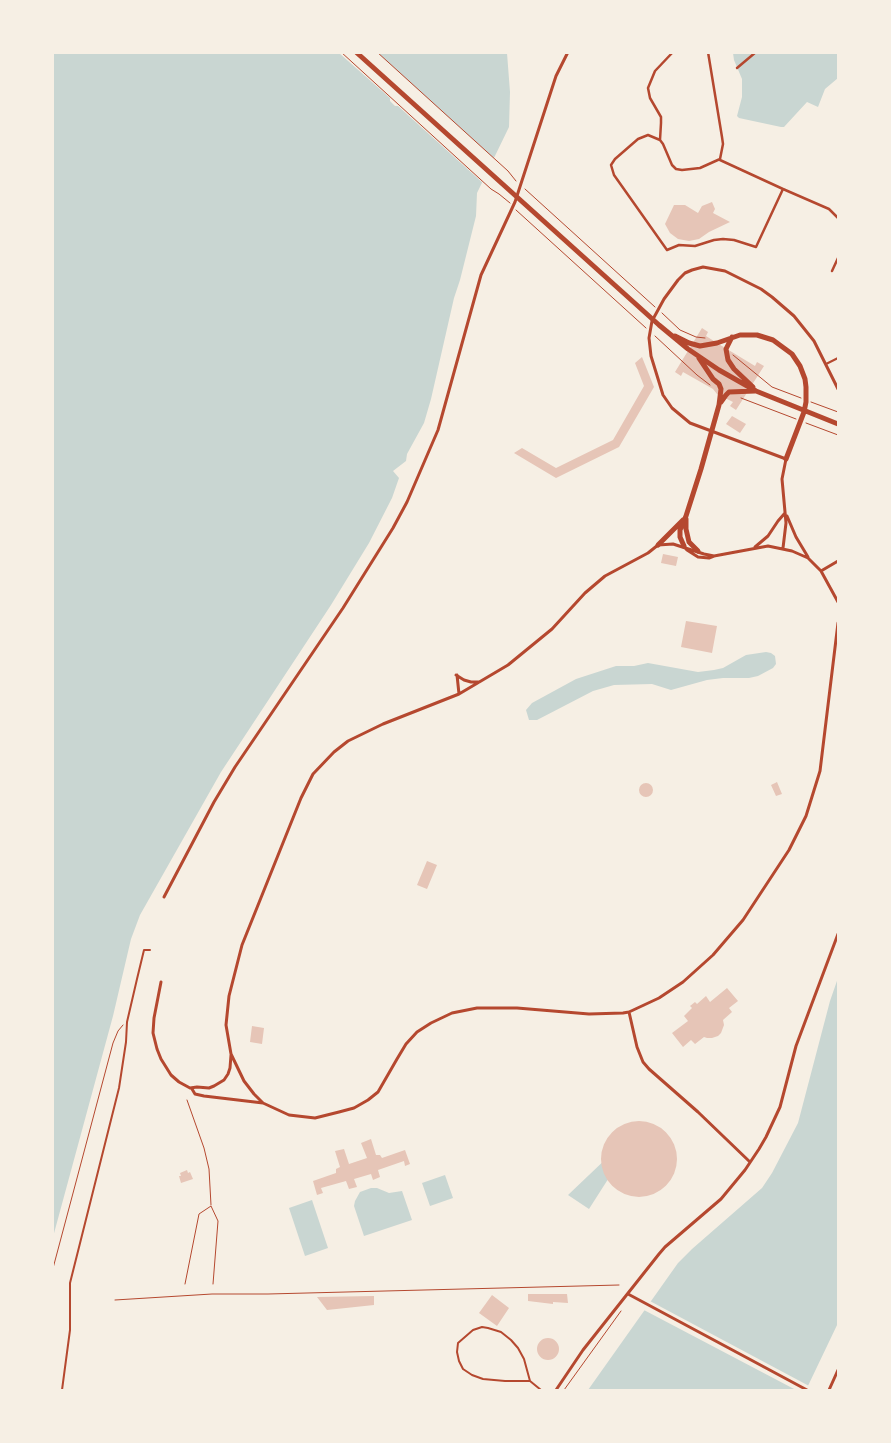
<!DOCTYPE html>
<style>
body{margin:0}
#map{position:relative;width:891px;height:1443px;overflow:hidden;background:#f6efe4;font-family:Figtree,sans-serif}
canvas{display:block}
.frame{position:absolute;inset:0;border:54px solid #f6efe4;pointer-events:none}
</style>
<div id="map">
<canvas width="891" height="1443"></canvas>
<div class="frame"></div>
</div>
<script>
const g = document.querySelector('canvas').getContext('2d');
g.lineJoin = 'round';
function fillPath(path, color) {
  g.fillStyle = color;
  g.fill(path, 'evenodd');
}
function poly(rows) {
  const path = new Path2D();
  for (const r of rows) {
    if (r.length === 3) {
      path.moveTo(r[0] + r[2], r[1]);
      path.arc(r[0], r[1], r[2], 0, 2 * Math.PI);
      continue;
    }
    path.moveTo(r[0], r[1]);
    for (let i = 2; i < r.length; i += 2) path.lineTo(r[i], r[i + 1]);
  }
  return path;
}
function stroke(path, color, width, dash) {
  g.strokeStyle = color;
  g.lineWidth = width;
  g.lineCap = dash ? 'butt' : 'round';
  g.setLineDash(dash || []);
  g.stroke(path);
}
const water = poly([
 [53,53,507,53,510,92,509,127,477,193,476,216,460,280,454,298,431,399,424,423,407,454,406,461,393,471,399,478,392,498,369,543,331,605,221,772,140,915,131,939,113,1016,53,1237],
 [733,53,838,53,838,78,825,89,818,107,807,102,784,127,781,127,739,118,737,116,742,97,742,79,734,60],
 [766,652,771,653,775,656,776,664,773,668,758,676,749,678,723,678,707,680,671,690,652,684,614,685,593,691,537,720,529,720,526,710,532,703,576,679,616,666,634,666,648,663,698,672,714,670,723,668,746,655],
 [838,978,838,1323,806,1390,588,1390,678,1263,692,1249,762,1188,772,1173,798,1123,830,1001],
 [610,1155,619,1162,589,1209,568,1195],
 [445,1175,453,1198,430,1206,422,1183],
 [371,1188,377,1188,389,1193,402,1191,412,1220,364,1236,354,1206,355,1201,360,1192],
 [312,1200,328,1248,305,1256,289,1208]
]);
const pier = poly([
 [339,53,378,53,496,160,484,184,398,106,395,106,390,101,390,98],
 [648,1300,811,1387,809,1390,796,1390,642,1309]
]);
const building = poly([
 [712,202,715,209,713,213,730,222,709,232,699,239,689,241,678,239,670,233,665,224,674,205,685,205,698,213,702,206],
 [702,328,708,332,706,336,717,343,755,366,757,362,764,366,736,410,730,406,733,402,717,394,713,389,683,372,681,376,675,372],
 [642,357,654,387,619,447,556,478,514,453,522,448,556,468,613,440,644,386,635,363],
 [732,416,746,424,740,433,726,424],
 [663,554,678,557,676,566,661,563],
 [686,621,717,626,712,653,681,647],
 [777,782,782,794,776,796,771,785],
 [646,790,7],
 [427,861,437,865,427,889,417,885],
 [727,988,738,1001,729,1008,732,1012,723,1020,724,1025,721,1033,718,1036,712,1038,707,1038,704,1037,695,1044,691,1040,683,1047,672,1033,688,1021,684,1016,692,1008,690,1006,695,1002,697,1004,706,996,710,1002],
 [252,1026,264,1028,262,1044,250,1042],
 [639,1159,38],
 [371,1139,376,1155,380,1155,382,1158,405,1150,410,1164,405,1166,404,1161,378,1170,380,1177,373,1180,371,1174,354,1179,357,1187,349,1189,346,1181,321,1188,323,1193,317,1195,313,1181,336,1173,336,1169,340,1167,335,1151,344,1149,349,1164,367,1158,361,1143],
 [187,1170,188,1173,190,1172,193,1179,181,1183,179,1176,181,1176,180,1173],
 [528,1294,567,1294,568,1303,553,1302,553,1304,528,1301],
 [492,1295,509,1308,497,1326,479,1313],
 [374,1296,374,1305,327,1310,317,1297],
 [548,1349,11]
]);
const path = poly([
 [341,52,491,189,499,194,510,203],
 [377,52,508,171,516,181],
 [525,189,655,307],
 [516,210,646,328],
 [662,313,680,330,696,337,705,338],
 [655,336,697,375,710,385],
 [733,355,772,387,801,398],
 [741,398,796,419],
 [811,402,838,412],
 [806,423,838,435],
 [187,1100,204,1148,209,1169,211,1205],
 [52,1272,113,1043,118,1031,123,1025],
 [185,1284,199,1214,211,1206,218,1221,213,1284],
 [115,1300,212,1294,268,1294,619,1285],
 [564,1390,621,1311]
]);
const service = poly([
 [826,364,838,358],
 [530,1381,505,1381,483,1379,472,1375,463,1369,459,1361,457,1352,458,1343,473,1330,482,1327,488,1328,501,1332,511,1340,518,1348,524,1359,530,1381,541,1390],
 [62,1390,70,1330,70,1283,119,1088,126,1042,127,1022,137,979,144,950,150,950]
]);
const pedestrian = poly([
 [673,52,655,71,648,88,650,98,661,117,661,123,660,140,663,144,672,165,676,169,682,170,700,168,720,159,723,144,722,137,708,52],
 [737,68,756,52],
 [660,140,648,135,638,139,615,159,611,165,614,175,667,250,679,245,695,246,714,240,723,239,734,240,756,247,783,189,829,209,838,218],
 [720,160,783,189],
 [832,271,838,258]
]);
const minor = poly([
 [787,516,796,537,808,557],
 [684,547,687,550,698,557,709,558,714,556],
 [755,547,768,536,778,521,785,513],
 [783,548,786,523,782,479,786,459,690,423,672,408,663,395,651,356,649,338,652,321,664,299,678,280,685,273,692,270,703,267,725,271,761,289,772,297,794,316,814,341,838,389],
 [821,571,838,561],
 [838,602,821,571,808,558,792,551,768,546,714,556,704,554,673,544,658,545,648,553,605,576,585,593,552,629,508,665,459,694,383,724,348,741,334,752,313,774,301,798,242,945,229,996,226,1025,231,1054,244,1081,254,1094,263,1103,289,1115,315,1118,339,1112,354,1108,368,1100,378,1092,397,1059,406,1044,417,1032,431,1023,452,1013,477,1008,517,1008,589,1014,623,1013,629,1012,659,998,683,982,713,955,743,920,789,850,806,816,820,771,838,623],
 [456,675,464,680,471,682,479,682],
 [457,675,459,694],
 [164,897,214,802,235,767,343,608,393,528,407,502,438,430,481,275,515,202,556,76,568,52],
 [161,982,154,1018,153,1033,157,1049,161,1059,171,1075,179,1082,190,1088,197,1087,209,1088,214,1086,224,1080,228,1074,230,1068,231,1055],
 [629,1012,637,1047,643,1062,649,1069,698,1112,750,1162],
 [192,1089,195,1094,204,1096,263,1103],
 [628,1294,807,1390],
 [556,1390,583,1350,659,1254,665,1247,721,1199,745,1170,759,1149,766,1137,780,1107,796,1046,838,934],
 [829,1390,838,1370]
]);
const primary = poly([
 [356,52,659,325,688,349,719,370,756,391,838,424],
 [675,336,689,343,700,346,717,343,740,335,757,335,773,340,792,354,800,366,805,379,806,387,806,402,804,412,786,459],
 [732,337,726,349,728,360,734,369,753,387],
 [721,402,726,395,729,392,755,391],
 [686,519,686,529,689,542,698,551],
 [658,545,683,520],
 [684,546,680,537,680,530,686,516,701,469,719,405,721,389,719,384,713,379,699,358]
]);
fillPath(water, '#c9d6d2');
fillPath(pier, '#f6efe4');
fillPath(building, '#e6c5b7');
stroke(path, '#b5482f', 1);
stroke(service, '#b5482f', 2);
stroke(pedestrian, '#b5482f', 2.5);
stroke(minor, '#b5482f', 3);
stroke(primary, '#b5482f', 5);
</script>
